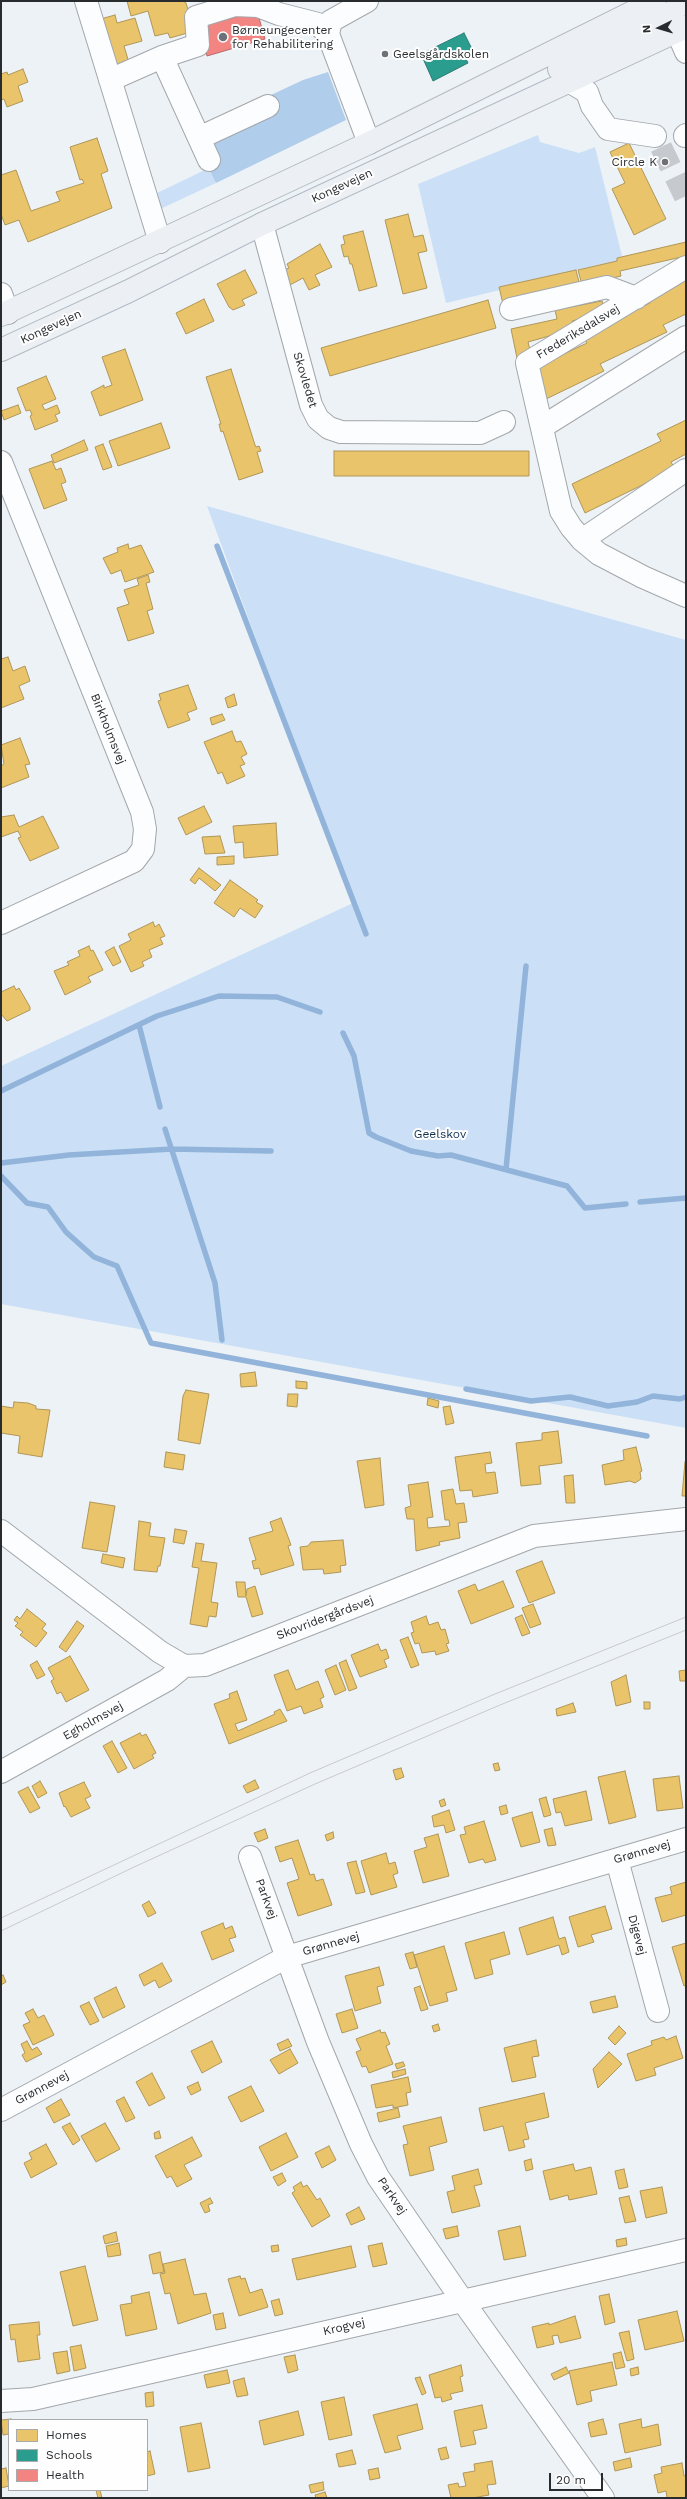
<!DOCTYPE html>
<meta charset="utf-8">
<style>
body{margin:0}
#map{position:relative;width:687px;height:2499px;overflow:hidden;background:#edf2f7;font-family:"Work Sans",sans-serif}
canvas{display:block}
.frame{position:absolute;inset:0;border:2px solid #292c2f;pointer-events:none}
.legend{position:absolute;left:8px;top:2419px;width:140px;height:72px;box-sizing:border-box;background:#fefefe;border:1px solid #a9aaab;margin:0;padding:5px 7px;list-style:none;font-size:12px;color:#292c2f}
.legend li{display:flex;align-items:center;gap:8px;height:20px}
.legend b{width:20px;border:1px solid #a9aaab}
.north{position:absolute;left:639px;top:8px;width:40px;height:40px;-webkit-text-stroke:3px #fefefe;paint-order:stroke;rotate:265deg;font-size:11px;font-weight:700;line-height:16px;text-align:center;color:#292c2f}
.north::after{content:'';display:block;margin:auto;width:14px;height:18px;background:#292c2f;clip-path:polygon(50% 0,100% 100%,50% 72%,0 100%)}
.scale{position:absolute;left:549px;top:2473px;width:54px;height:18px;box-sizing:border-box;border:2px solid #292c2f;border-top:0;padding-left:5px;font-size:12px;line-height:14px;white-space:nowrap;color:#292c2f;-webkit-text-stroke:3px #fefefe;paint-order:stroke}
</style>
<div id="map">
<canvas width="687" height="2499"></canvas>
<div class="frame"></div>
<ul class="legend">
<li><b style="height:11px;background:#e9c46a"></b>Homes</li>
<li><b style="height:11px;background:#2a9d8f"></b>Schools</li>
<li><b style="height:11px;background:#f28482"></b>Health</li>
</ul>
<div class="north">N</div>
<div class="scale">20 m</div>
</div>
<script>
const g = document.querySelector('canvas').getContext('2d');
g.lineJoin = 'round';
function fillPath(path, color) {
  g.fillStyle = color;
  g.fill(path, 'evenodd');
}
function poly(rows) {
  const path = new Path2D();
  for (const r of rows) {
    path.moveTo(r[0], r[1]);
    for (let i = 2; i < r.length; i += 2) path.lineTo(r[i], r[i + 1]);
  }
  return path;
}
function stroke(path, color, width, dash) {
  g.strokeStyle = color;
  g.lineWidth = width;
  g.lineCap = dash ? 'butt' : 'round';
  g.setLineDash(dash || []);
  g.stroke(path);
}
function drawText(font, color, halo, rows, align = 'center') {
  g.font = font + ' "Work Sans",sans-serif';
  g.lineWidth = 4;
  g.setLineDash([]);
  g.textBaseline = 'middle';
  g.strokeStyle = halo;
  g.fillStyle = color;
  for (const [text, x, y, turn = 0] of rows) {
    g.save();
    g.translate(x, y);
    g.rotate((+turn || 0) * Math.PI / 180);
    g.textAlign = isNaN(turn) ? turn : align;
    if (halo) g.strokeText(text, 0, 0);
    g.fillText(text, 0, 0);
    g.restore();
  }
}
const green = poly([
 [538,135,540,142,579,153,595,147,622,256,617,258,617,261,499,287,500,290,446,303,418,184],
 [209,168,216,183,156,211,155,195,157,193],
 [207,506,686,640,686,1428,1,1304,1,1066,353,903]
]);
const forest = poly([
 [328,72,346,120,216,183,208,167,199,129,244,107,252,100,271,95,303,80]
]);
const homes = poly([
 [125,1,183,1,186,3,192,23,191,32,170,38,168,33,155,36,148,11,131,16,127,1,125,1],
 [115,15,117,23,135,18,142,41,124,46,130,66,112,71,97,20,115,15],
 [23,69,28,82,18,86,23,101,7,107,4,99,1,100,1,74,7,72,8,75,23,69],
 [97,138,108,171,101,174,112,208,28,242,19,220,5,225,1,214,1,175,16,170,31,211,60,201,56,192,84,183,82,179,80,180,70,147,97,138],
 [629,143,666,219,634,235,612,189,625,183,610,152,629,143],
 [408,214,414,237,423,235,427,251,418,253,427,288,403,294,385,220,408,214],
 [363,231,377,286,359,291,352,264,350,264,348,256,344,257,341,245,345,244,343,236,363,231],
 [686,242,686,256,620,271,621,276,582,285,578,270,617,261,617,258,686,242],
 [320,244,332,267,315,275,320,285,309,290,303,278,288,286,284,270,289,268,287,264,320,244],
 [245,270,257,293,242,300,245,305,233,310,229,307,217,284,245,270],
 [576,270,580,286,503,304,499,287,576,270],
 [686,277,686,314,663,325,667,332,600,364,604,371,546,399,532,369,587,343,583,335,650,303,647,296,686,277],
 [204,299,214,321,186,334,176,313,204,299],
 [488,300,496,328,330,376,321,348,488,300],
 [602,301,604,311,592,316,572,321,574,329,528,342,531,354,517,358,511,329,557,319,555,310,602,301],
 [125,349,143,400,100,416,91,392,104,385,104,388,112,385,102,357,125,349],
 [231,369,255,445,256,447,259,446,261,451,257,452,263,472,239,480,223,431,221,432,219,424,221,424,206,377,231,369],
 [46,376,56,399,42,405,45,410,57,405,60,413,55,415,58,421,35,430,30,416,32,415,30,410,26,411,17,388,46,376],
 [18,405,21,413,4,420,1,411,18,405],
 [686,420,686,454,671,462,675,469,585,513,572,484,661,441,657,434,686,420],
 [161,423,170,448,118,466,109,441,161,423],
 [84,440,88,450,54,463,51,455,84,440],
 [103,444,112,467,103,470,95,447,103,444],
 [334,451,529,451,529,476,334,476,334,451],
 [52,461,56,470,61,468,66,482,61,484,67,500,44,509,29,469,52,461],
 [128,544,129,549,141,545,154,572,125,582,121,570,111,574,103,558,118,552,117,548,128,544],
 [148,575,150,582,146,583,153,609,147,611,154,633,128,641,117,608,129,604,124,590,139,585,137,579,148,575],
 [8,657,13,671,25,666,30,681,19,686,24,699,1,708,1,659,8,657],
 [188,685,197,709,187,713,190,720,168,728,158,701,161,700,159,694,188,685],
 [234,694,237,705,228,708,225,698,234,694],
 [222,714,225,720,212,725,210,718,222,714],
 [232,731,236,742,241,741,247,754,241,757,245,764,240,766,245,776,227,784,222,772,218,774,204,742,232,731],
 [20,738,30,764,25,765,29,777,1,788,1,766,4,764,1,745,20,738],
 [204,806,212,822,186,835,178,818,204,806],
 [14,815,19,827,43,816,59,848,30,861,18,838,21,837,18,831,1,837,1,817,14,815],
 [276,823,278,855,244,858,243,842,235,843,233,826,276,823],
 [220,836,225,853,205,854,202,837,220,836],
 [234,856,234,864,217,865,217,857,234,856],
 [199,868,221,885,215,891,199,878,195,884,190,880,199,868],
 [230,880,258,900,256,902,263,906,255,918,240,908,234,917,214,903,230,880],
 [153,922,155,927,159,924,165,936,160,938,163,944,149,950,152,957,142,962,144,966,131,972,119,946,131,940,128,934,153,922],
 [89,946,91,951,93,950,103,970,88,977,91,982,65,995,54,971,69,965,67,962,80,956,78,951,89,946],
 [114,947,121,962,113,966,105,952,114,947],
 [14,986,16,990,19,988,30,1007,30,1010,7,1021,1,1014,1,992,14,986],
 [255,1372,257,1386,241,1387,240,1374,255,1372],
 [296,1381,307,1382,307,1389,296,1388,296,1381],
 [186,1390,209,1394,200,1444,178,1440,183,1396,186,1390],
 [288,1394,298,1394,297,1407,287,1406,288,1394],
 [428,1398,439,1401,438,1408,427,1405,428,1398],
 [14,1402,28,1403,36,1406,36,1409,50,1410,42,1457,18,1453,20,1436,1,1433,1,1406,13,1408,14,1402],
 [450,1406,454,1423,446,1425,443,1407,450,1406],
 [558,1431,562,1463,539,1466,541,1484,521,1486,516,1443,542,1440,542,1433,558,1431],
 [636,1447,642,1471,640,1472,641,1479,635,1483,630,1481,605,1485,602,1465,624,1460,623,1450,636,1447],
 [166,1452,185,1455,183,1470,164,1467,166,1452],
 [490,1452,492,1463,485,1464,486,1473,495,1472,498,1493,473,1497,472,1490,460,1491,455,1457,490,1452],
 [380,1458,384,1505,365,1508,357,1461,380,1458],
 [685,1462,686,1462,686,1496,682,1496,685,1462],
 [573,1475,575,1503,566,1503,564,1476,573,1475],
 [428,1482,433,1517,427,1518,428,1528,450,1526,449,1520,445,1520,441,1491,453,1489,456,1504,464,1503,467,1522,458,1523,460,1538,439,1542,440,1545,416,1551,414,1519,407,1519,405,1508,411,1506,408,1485,428,1482],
 [90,1502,115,1506,107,1552,82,1548,90,1502],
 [281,1518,291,1545,288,1546,294,1565,261,1575,259,1568,254,1569,252,1561,256,1560,249,1538,273,1531,270,1522,281,1518],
 [139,1521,151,1523,149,1536,165,1538,160,1566,158,1566,157,1572,134,1570,139,1521],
 [175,1529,187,1531,184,1544,173,1542,175,1529],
 [343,1540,346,1565,340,1566,341,1572,324,1574,323,1569,303,1570,300,1547,308,1546,311,1542,343,1540],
 [196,1543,204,1544,201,1561,217,1563,211,1602,218,1603,216,1617,209,1616,207,1627,190,1624,199,1568,192,1567,196,1543],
 [103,1554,125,1558,123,1568,101,1563,103,1554],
 [542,1561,555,1593,529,1603,516,1571,542,1561],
 [503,1581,514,1607,471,1624,458,1591,475,1584,478,1591,503,1581],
 [236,1582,245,1582,246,1596,247,1589,255,1586,263,1614,252,1617,246,1597,238,1597,236,1582],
 [533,1604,541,1624,530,1628,522,1608,533,1604],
 [27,1609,46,1624,42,1629,47,1633,36,1647,20,1635,23,1632,15,1626,18,1623,14,1620,17,1616,20,1619,27,1609],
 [522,1615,530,1633,522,1636,515,1618,522,1615],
 [426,1616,429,1625,438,1622,441,1630,445,1629,449,1643,446,1644,449,1651,436,1655,435,1651,422,1653,419,1643,415,1644,411,1633,414,1632,411,1622,426,1616],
 [77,1621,84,1626,66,1652,59,1647,77,1621],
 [408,1637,419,1665,411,1668,400,1640,408,1637],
 [378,1644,381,1651,386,1649,389,1658,384,1660,387,1667,360,1677,351,1655,378,1644],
 [70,1656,89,1690,66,1702,61,1692,57,1694,51,1681,54,1679,48,1668,70,1656],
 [346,1660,357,1688,349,1691,339,1663,346,1660],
 [37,1661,45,1675,37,1679,30,1665,37,1661],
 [336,1665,346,1690,335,1695,325,1670,336,1665],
 [288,1670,296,1690,318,1681,324,1697,320,1699,323,1707,304,1714,301,1706,287,1711,274,1675,288,1670],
 [686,1670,686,1681,680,1681,679,1671,686,1670],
 [626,1675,631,1702,616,1706,611,1682,626,1675],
 [237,1691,247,1720,235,1724,238,1731,275,1714,274,1712,280,1709,287,1721,229,1744,214,1704,230,1698,229,1694,237,1691],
 [644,1702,650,1702,650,1709,644,1709,644,1702],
 [573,1703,576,1712,557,1716,556,1709,573,1703],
 [140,1733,142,1736,146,1734,156,1753,152,1755,154,1758,134,1769,120,1743,140,1733],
 [112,1741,127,1768,118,1773,103,1746,112,1741],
 [498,1763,500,1770,495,1771,493,1764,498,1763],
 [401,1768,404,1777,396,1780,393,1770,401,1768],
 [625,1771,636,1817,609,1824,598,1777,625,1771],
 [679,1776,683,1808,657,1811,653,1779,679,1776],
 [255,1780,259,1788,247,1793,243,1786,255,1780],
 [40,1781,47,1793,38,1798,32,1786,40,1781],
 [84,1782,91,1796,85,1799,90,1808,71,1817,65,1806,64,1807,59,1793,84,1782],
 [28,1787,40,1808,30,1813,18,1792,28,1787],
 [586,1791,592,1820,565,1826,561,1812,556,1813,553,1799,586,1791],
 [546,1797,551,1815,544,1817,539,1799,546,1797],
 [444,1799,446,1805,441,1807,439,1801,444,1799],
 [506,1805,508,1813,501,1815,499,1807,506,1805],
 [449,1810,455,1830,446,1833,444,1825,434,1827,432,1816,449,1810],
 [532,1812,540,1842,521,1847,512,1818,532,1812],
 [484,1821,496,1860,485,1863,483,1859,469,1863,460,1835,466,1834,464,1827,484,1821],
 [552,1828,556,1845,548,1846,544,1830,552,1828],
 [265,1829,268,1838,258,1842,254,1833,265,1829],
 [333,1832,334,1838,327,1841,325,1835,333,1832],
 [438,1834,449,1876,423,1883,414,1851,427,1847,424,1838,438,1834],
 [298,1840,310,1875,314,1874,316,1881,323,1879,332,1905,298,1916,287,1883,299,1879,292,1858,280,1862,275,1847,298,1840],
 [386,1853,389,1864,395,1862,398,1873,393,1875,397,1887,371,1895,361,1861,386,1853],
 [356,1861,365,1892,356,1894,347,1863,356,1861],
 [686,1882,686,1915,662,1922,655,1898,672,1894,670,1887,686,1882],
 [149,1901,156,1913,148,1917,142,1905,149,1901],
 [605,1906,612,1929,591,1935,594,1942,578,1947,569,1917,605,1906],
 [553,1917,559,1939,565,1937,569,1952,562,1955,559,1945,527,1955,519,1928,553,1917],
 [223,1923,225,1929,232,1926,236,1937,229,1939,234,1951,212,1960,201,1932,223,1923],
 [504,1932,510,1954,490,1960,493,1974,475,1979,465,1943,504,1932],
 [686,1943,686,1985,684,1986,672,1947,686,1943],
 [444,1946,457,1990,446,1993,448,2001,430,2006,414,1955,444,1946],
 [413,1952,417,1967,410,1969,405,1954,413,1952],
 [162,1963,172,1981,159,1988,155,1980,144,1986,139,1975,162,1963],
 [379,1967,384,1985,377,1987,381,2003,355,2011,345,1976,379,1967],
 [3,1975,6,1982,1,1985,1,1977,3,1975],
 [420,1986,428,2009,421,2011,414,1988,420,1986],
 [116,1987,125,2007,103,2018,94,1998,116,1987],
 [615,1996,618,2007,593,2013,590,2002,615,1996],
 [89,2002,99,2021,90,2025,80,2006,89,2002],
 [33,2009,38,2018,44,2015,54,2035,33,2045,23,2025,30,2022,25,2013,33,2009],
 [352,2009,358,2028,342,2033,336,2014,352,2009],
 [438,2024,440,2030,434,2032,432,2026,438,2024],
 [619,2026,626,2033,615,2045,608,2038,619,2026],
 [380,2030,381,2033,385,2032,390,2044,386,2046,393,2064,369,2073,366,2066,362,2067,356,2052,361,2050,356,2039,380,2030],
 [676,2036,683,2058,654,2068,656,2075,636,2081,627,2054,652,2045,651,2041,664,2037,666,2040,676,2036],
 [288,2039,292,2046,280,2051,277,2044,288,2039],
 [536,2040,539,2056,532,2057,536,2077,512,2082,504,2048,536,2040],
 [27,2041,32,2050,37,2047,42,2054,26,2062,22,2055,25,2053,21,2044,27,2041],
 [212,2041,222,2062,202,2073,191,2051,212,2041],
 [290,2049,298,2063,279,2074,270,2060,290,2049],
 [609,2052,622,2064,598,2088,593,2069,609,2052],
 [403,2062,405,2066,397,2069,395,2064,403,2062],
 [405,2069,406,2074,393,2078,392,2072,405,2069],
 [152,2073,165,2098,149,2106,136,2082,152,2073],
 [408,2077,411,2092,406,2093,408,2105,393,2108,393,2105,376,2108,371,2085,408,2077],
 [198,2082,201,2090,191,2095,187,2087,198,2082],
 [251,2086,264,2111,241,2122,228,2097,251,2086],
 [544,2093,549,2117,525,2123,529,2139,523,2140,525,2147,509,2151,503,2126,484,2131,479,2108,544,2093],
 [124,2097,135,2118,126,2122,116,2101,124,2097],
 [61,2099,70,2115,54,2123,46,2108,61,2099],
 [398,2108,400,2117,379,2122,377,2113,398,2108],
 [441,2117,447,2142,429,2147,434,2170,410,2176,403,2145,408,2144,403,2126,441,2117],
 [70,2123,80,2140,73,2145,62,2127,70,2123],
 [105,2123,120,2149,96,2162,81,2136,105,2123],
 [159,2131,161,2138,155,2139,154,2133,159,2131],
 [286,2133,298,2157,271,2171,259,2147,286,2133],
 [192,2137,202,2156,184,2165,192,2179,177,2187,171,2176,167,2178,155,2156,192,2137],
 [46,2144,57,2164,31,2178,24,2163,32,2159,29,2153,46,2144],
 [329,2146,336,2160,322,2168,315,2153,329,2146],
 [531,2159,533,2169,526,2171,524,2161,531,2159],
 [573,2164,575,2171,591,2167,597,2194,569,2200,568,2195,550,2200,543,2171,573,2164],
 [478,2169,482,2184,474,2186,480,2206,452,2213,447,2192,455,2190,452,2176,478,2169],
 [624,2169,628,2187,619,2189,615,2171,624,2169],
 [282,2173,286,2181,278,2186,273,2177,282,2173],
 [301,2182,303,2187,307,2185,317,2200,320,2198,330,2216,312,2227,292,2193,295,2191,293,2187,301,2182],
 [662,2187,667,2213,646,2218,640,2191,662,2187],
 [629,2196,636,2221,625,2223,619,2198,629,2196],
 [210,2198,213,2203,208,2205,210,2211,205,2213,200,2203,210,2198],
 [359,2207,365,2219,351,2225,346,2214,359,2207],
 [457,2226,459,2236,446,2239,443,2229,457,2226],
 [520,2226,526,2256,504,2260,498,2231,520,2226],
 [116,2232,118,2241,105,2244,103,2236,116,2232],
 [626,2238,627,2245,617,2247,616,2240,626,2238],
 [119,2243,121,2255,108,2257,106,2246,119,2243],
 [382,2243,387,2264,373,2267,368,2246,382,2243],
 [278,2245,279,2251,272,2252,271,2246,278,2245],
 [351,2246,356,2267,297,2280,292,2259,351,2246],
 [160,2252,164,2272,153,2274,149,2255,160,2252],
 [185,2259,194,2295,206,2293,211,2313,178,2324,170,2293,165,2294,160,2274,165,2273,163,2264,185,2259],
 [85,2266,98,2320,73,2326,60,2272,85,2266],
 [240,2276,241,2279,245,2278,250,2293,262,2289,268,2307,239,2316,228,2279,240,2276],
 [149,2292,157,2329,126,2336,120,2305,132,2303,131,2296,149,2292],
 [609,2294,615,2322,605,2325,599,2296,609,2294],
 [279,2299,283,2314,275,2316,271,2301,279,2299],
 [677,2311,684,2341,645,2350,638,2320,677,2311],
 [223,2313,226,2328,216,2330,213,2315,223,2313],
 [575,2316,581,2338,560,2343,558,2335,552,2336,554,2344,537,2348,532,2327,549,2323,549,2325,575,2316],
 [39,2322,40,2335,37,2335,40,2359,18,2362,15,2339,11,2340,9,2325,39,2322],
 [629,2331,634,2359,627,2361,619,2333,629,2331],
 [81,2345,86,2368,74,2371,70,2347,81,2345],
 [67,2351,70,2371,57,2374,53,2353,67,2351],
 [621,2352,625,2367,616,2369,613,2354,621,2352],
 [295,2355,298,2370,288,2373,284,2357,295,2355],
 [612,2362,617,2385,590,2391,592,2401,577,2405,569,2371,612,2362],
 [461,2365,463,2376,460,2377,463,2391,450,2394,452,2399,442,2402,441,2397,435,2398,429,2375,461,2365],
 [566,2367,569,2373,554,2380,551,2374,566,2367],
 [638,2367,639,2374,631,2376,630,2369,638,2367],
 [227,2370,230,2383,207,2388,204,2375,227,2370],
 [420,2377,426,2393,422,2395,415,2378,420,2377],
 [244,2378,248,2395,237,2397,233,2381,244,2378],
 [153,2392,154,2406,146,2407,145,2393,153,2392],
 [344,2397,352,2435,329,2440,321,2402,344,2397],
 [417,2404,423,2429,397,2436,401,2449,385,2453,373,2415,417,2404],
 [482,2405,487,2428,473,2431,476,2444,461,2447,454,2411,482,2405],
 [298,2411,304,2435,264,2445,259,2421,298,2411],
 [11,2419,9,2434,3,2435,1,2420,11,2419],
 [603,2419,607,2434,591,2437,588,2423,603,2419],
 [641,2419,642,2428,658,2424,661,2445,625,2453,619,2424,641,2419],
 [201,2423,210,2468,188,2472,180,2427,201,2423],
 [446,2447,449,2458,441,2460,438,2449,446,2447],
 [352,2450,356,2464,339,2467,336,2454,352,2450],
 [150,2451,155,2474,147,2476,147,2452,150,2451],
 [630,2458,632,2467,615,2471,613,2462,630,2458],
 [492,2461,496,2484,487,2485,489,2495,472,2498,451,2498,448,2485,458,2483,459,2487,466,2486,463,2473,475,2471,474,2464,492,2461],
 [682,2463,684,2476,686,2475,686,2498,667,2498,666,2491,658,2493,654,2475,662,2473,661,2467,682,2463],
 [6,2468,9,2486,1,2488,1,2469,6,2468],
 [378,2468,380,2478,370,2480,368,2470,378,2468],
 [323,2482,324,2490,311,2493,309,2485,323,2482],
 [96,2490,100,2490,102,2498,98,2498,96,2490],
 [325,2492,327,2498,316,2498,315,2495,325,2492]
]);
const schools = poly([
 [464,33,475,55,466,59,468,63,433,81,421,54,464,33]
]);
const health = poly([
 [257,11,265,39,207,56,199,27,257,11]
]);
const stream = poly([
 [217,546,366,934],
 [139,1025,160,1107],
 [343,1033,354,1056,369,1133,376,1137,411,1151,438,1156,451,1155,567,1186,585,1208,626,1204],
 [1,1091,157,1016,219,996,277,997,320,1012],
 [165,1129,215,1283,222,1340],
 [1,1163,69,1155,172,1149,271,1151],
 [506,1169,526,966],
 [1,1176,27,1203,48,1207,66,1232,94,1257,117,1266,151,1343,647,1436],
 [640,1202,686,1198],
 [466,1389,531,1401,570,1397,608,1406,637,1402,653,1396,680,1399,686,1397]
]);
const minorTunnel = poly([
 [661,147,686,199]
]);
const minor = poly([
 [86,1,160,242],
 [670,15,686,52],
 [328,34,331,21,367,1],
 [162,57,209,160],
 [110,80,162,57,198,45,196,17,235,5,258,6,279,14,318,24,328,34,369,143],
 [564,83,572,83,587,92,592,106,608,129,655,136],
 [685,136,686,135],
 [199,138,268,106],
 [262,224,311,405,318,419,329,428,341,432,480,433,504,422],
 [686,267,527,363,561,511,571,527,582,540,599,554,643,577,686,596],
 [1,294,8,313],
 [511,309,607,287,636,298],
 [542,427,686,337],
 [1,462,142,812,145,829,143,849,134,861,1,923],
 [582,540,686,470],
 [1,1531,160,1652,184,1666,205,1665,534,1536,686,1519],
 [1,1772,167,1680,184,1666],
 [250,1857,318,2042,361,2144,378,2177,462,2300,603,2498],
 [617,1860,658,2011],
 [1,2110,287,1957,686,1839],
 [1,2401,33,2399,686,2250]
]);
const major = poly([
 [559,69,670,15,683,1],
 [1,315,369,143,655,1],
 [1,350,129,291,262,224,686,27]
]);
const tram = poly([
 [1,1918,310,1773,495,1694,686,1617],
 [1,1931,132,1868,315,1784,500,1705,686,1630]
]);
const markers = [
 [223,37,5,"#6e7175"],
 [385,54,4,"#6e7175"],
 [665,162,4,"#6e7175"]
];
const poiNames = [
 ["Børneungecenter",232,30],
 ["for Rehabilitering",232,44],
 ["Geelsgårdskolen",393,54],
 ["Circle K",657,162,"right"]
];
const streetNames = [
 ["Kongevejen",342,186,-25],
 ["Kongevejen",51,327,-25],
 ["Frederiksdalsvej",578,332,-31],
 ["Skovledet",305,380,73],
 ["Birkholmsvej",108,729,68],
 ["Skovridergårdsvej",325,1618,-21],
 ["Egholmsvej",93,1721,-29],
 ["Grønnevej",642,1852,-16],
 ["Parkvej",266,1899,70],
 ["Digevej",637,1935,75],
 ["Grønnevej",331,1944,-16],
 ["Grønnevej",42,2088,-28],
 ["Parkvej",392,2196,56],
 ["Krogvej",344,2327,-13]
];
const parkNames = [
 ["Geelskov",440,1134]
];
fillPath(green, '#cbe0f6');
fillPath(forest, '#b0cdeb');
fillPath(homes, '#e9c46a');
stroke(homes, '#af9658', 1);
fillPath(schools, '#2a9d8f');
stroke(schools, '#2a7b72', 1);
fillPath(health, '#f28482');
stroke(health, '#b66a69', 1);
stroke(stream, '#92b4da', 5.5);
stroke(minorTunnel, '#c6cacf', 22, [22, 11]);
stroke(minor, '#a3a7ab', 24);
stroke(major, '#b1bac3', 24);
stroke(minor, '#fcfdfe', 22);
stroke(major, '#ecf0f4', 22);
stroke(tram, '#c8cacb', 1);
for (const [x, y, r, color] of markers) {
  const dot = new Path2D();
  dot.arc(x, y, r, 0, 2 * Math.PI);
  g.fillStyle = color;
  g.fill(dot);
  stroke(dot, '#fefefe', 1.5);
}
drawText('12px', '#292c2f', '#fefefe', poiNames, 'left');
drawText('12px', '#292c2f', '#fefefe', streetNames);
drawText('12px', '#0e3152', '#fefefe', parkNames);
</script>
